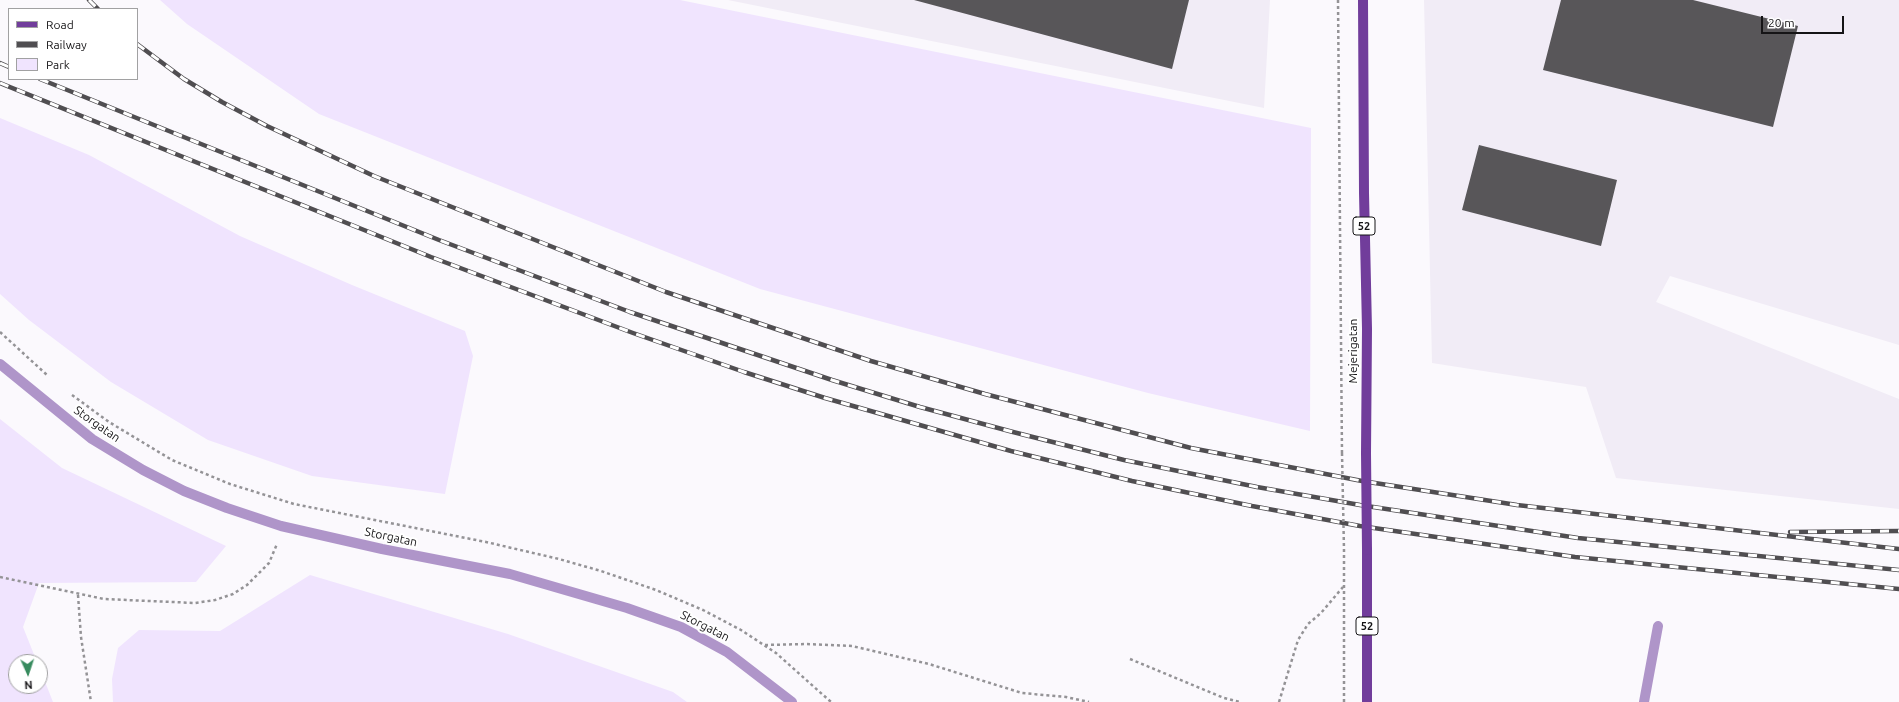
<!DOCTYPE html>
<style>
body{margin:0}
#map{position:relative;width:1899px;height:702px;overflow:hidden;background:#fbf9fd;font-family:Ubuntu,sans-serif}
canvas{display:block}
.legend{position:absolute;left:8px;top:8px;width:130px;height:72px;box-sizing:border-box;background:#fff;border:1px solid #a1a1a2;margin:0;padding:5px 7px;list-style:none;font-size:12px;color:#151416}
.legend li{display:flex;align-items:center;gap:8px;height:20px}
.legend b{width:20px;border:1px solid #a1a1a2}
.north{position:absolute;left:8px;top:654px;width:40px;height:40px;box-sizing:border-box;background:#fff;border:1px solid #a1a1a2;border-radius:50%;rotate:177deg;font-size:11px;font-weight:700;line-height:16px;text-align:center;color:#151416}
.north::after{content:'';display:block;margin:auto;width:14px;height:18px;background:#378b5e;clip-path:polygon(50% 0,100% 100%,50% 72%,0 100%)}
.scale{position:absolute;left:1761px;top:16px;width:83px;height:18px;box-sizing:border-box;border:2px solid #151416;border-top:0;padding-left:5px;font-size:12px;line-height:14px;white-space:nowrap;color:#151416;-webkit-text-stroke:3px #fff;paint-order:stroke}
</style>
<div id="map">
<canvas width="1899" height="702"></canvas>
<ul class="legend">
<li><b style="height:5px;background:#713d9b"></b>Road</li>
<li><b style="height:5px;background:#504e51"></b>Railway</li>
<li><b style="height:11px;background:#f0e4fe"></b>Park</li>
</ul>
<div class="north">N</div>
<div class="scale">20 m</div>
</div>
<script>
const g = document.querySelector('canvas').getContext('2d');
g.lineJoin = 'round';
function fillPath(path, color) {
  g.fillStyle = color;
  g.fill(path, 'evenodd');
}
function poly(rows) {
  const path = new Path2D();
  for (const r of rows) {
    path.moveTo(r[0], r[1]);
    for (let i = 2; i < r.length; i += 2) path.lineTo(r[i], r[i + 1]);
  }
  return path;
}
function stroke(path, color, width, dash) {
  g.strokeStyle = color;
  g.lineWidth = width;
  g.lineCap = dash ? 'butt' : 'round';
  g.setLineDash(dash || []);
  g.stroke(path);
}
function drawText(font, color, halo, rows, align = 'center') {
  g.font = font + ' Ubuntu,sans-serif';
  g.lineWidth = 4;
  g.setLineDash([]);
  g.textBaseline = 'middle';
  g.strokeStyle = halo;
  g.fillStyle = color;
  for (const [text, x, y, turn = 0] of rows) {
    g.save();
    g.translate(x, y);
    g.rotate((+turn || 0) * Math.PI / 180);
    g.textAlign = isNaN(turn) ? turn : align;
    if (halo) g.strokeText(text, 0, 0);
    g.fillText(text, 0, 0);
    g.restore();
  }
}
const built = poly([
 [728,0,1270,0,1264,108],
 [1424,0,1899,0,1899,345,1670,276,1656,302,1899,399,1899,509,1616,478,1586,387,1432,363]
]);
const green = poly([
 [160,0,680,0,1311,128,1310,431,1148,393,760,289,319,114,187,24],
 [0,118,89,155,240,236,352,285,465,331,473,356,445,494,312,476,208,440,111,382,29,320,0,294],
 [0,419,62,468,226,546,196,582,39,583,23,627,37,662,16,662,16,686,40,686,40,669,53,702,0,702],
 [310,575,508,634,673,692,687,702,113,702,112,679,118,648,139,630,220,631]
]);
const building = poly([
 [914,0,1189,0,1172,69],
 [1561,0,1693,0,1798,26,1773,127,1543,70],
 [1479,145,1617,180,1601,246,1462,210]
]);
const path = poly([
 [1338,0,1342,453],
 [0,332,47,375],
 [72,395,109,422,172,460,230,484,294,504,486,542,559,559,601,571,656,590,703,610,741,630,776,653,831,702],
 [0,577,104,599,195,603,215,600,233,594,247,585,269,563,277,544],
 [78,595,81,637,91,702],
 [765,645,807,644,852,646,929,664,1022,693,1066,697,1089,702],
 [1130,659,1224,698,1240,702],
 [1279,702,1298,640,1308,624,1321,613,1343,587],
 [1344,702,1344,550]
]);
const service = poly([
 [1644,702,1658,626]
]);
const tertiary = poly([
 [0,364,92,439,143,470,184,491,227,508,281,526,382,549,510,574,627,608,681,627,727,652,792,702]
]);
const primary = poly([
 [1363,0,1364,193,1367,329,1366,453],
 [1367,702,1367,550]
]);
const rail = poly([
 [89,0,98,9],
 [137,44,184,79,222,102,267,126,374,176,666,292,871,361,985,394,1191,448,1362,481,1517,505,1899,549],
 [0,63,9,67],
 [40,79,439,240,630,312,832,380,920,407,1013,432,1124,460,1257,487,1360,505,1578,538,1899,570],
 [0,83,431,257,633,333,744,372,825,398,1011,451,1132,481,1252,506,1360,526,1575,557,1899,589],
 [1790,532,1899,531]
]);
const pathBridge = poly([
 [1342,453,1344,550]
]);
const primaryBridge = poly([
 [1366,453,1367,550]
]);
const shields = [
 [1364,226,22],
 [1367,626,22]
];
const shieldNames = [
 ["52",1364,226],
 ["52",1367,626]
];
const streetNames = [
 ["Mejerigatan",1353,351,-90],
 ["Storgatan",97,424,35],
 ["Storgatan",391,537,12],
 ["Storgatan",705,626,27]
];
fillPath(built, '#f1ecf6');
fillPath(green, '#f0e4fe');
fillPath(building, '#585659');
stroke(path, '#949396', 2.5, [3, 3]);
stroke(service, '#af95c9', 10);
stroke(tertiary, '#af95c9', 10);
stroke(primary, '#713d9b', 10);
stroke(rail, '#504e51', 4.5);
stroke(rail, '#fff', 3, [9]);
stroke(pathBridge, '#949396', 2.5, [3, 3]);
stroke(primaryBridge, '#713d9b', 10);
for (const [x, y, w] of shields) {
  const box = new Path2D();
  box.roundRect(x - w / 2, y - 9, w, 18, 3);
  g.fillStyle = '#fff';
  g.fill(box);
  stroke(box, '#151416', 1);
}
drawText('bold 11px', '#151416', null, shieldNames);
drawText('12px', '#151416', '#fff', streetNames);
</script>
